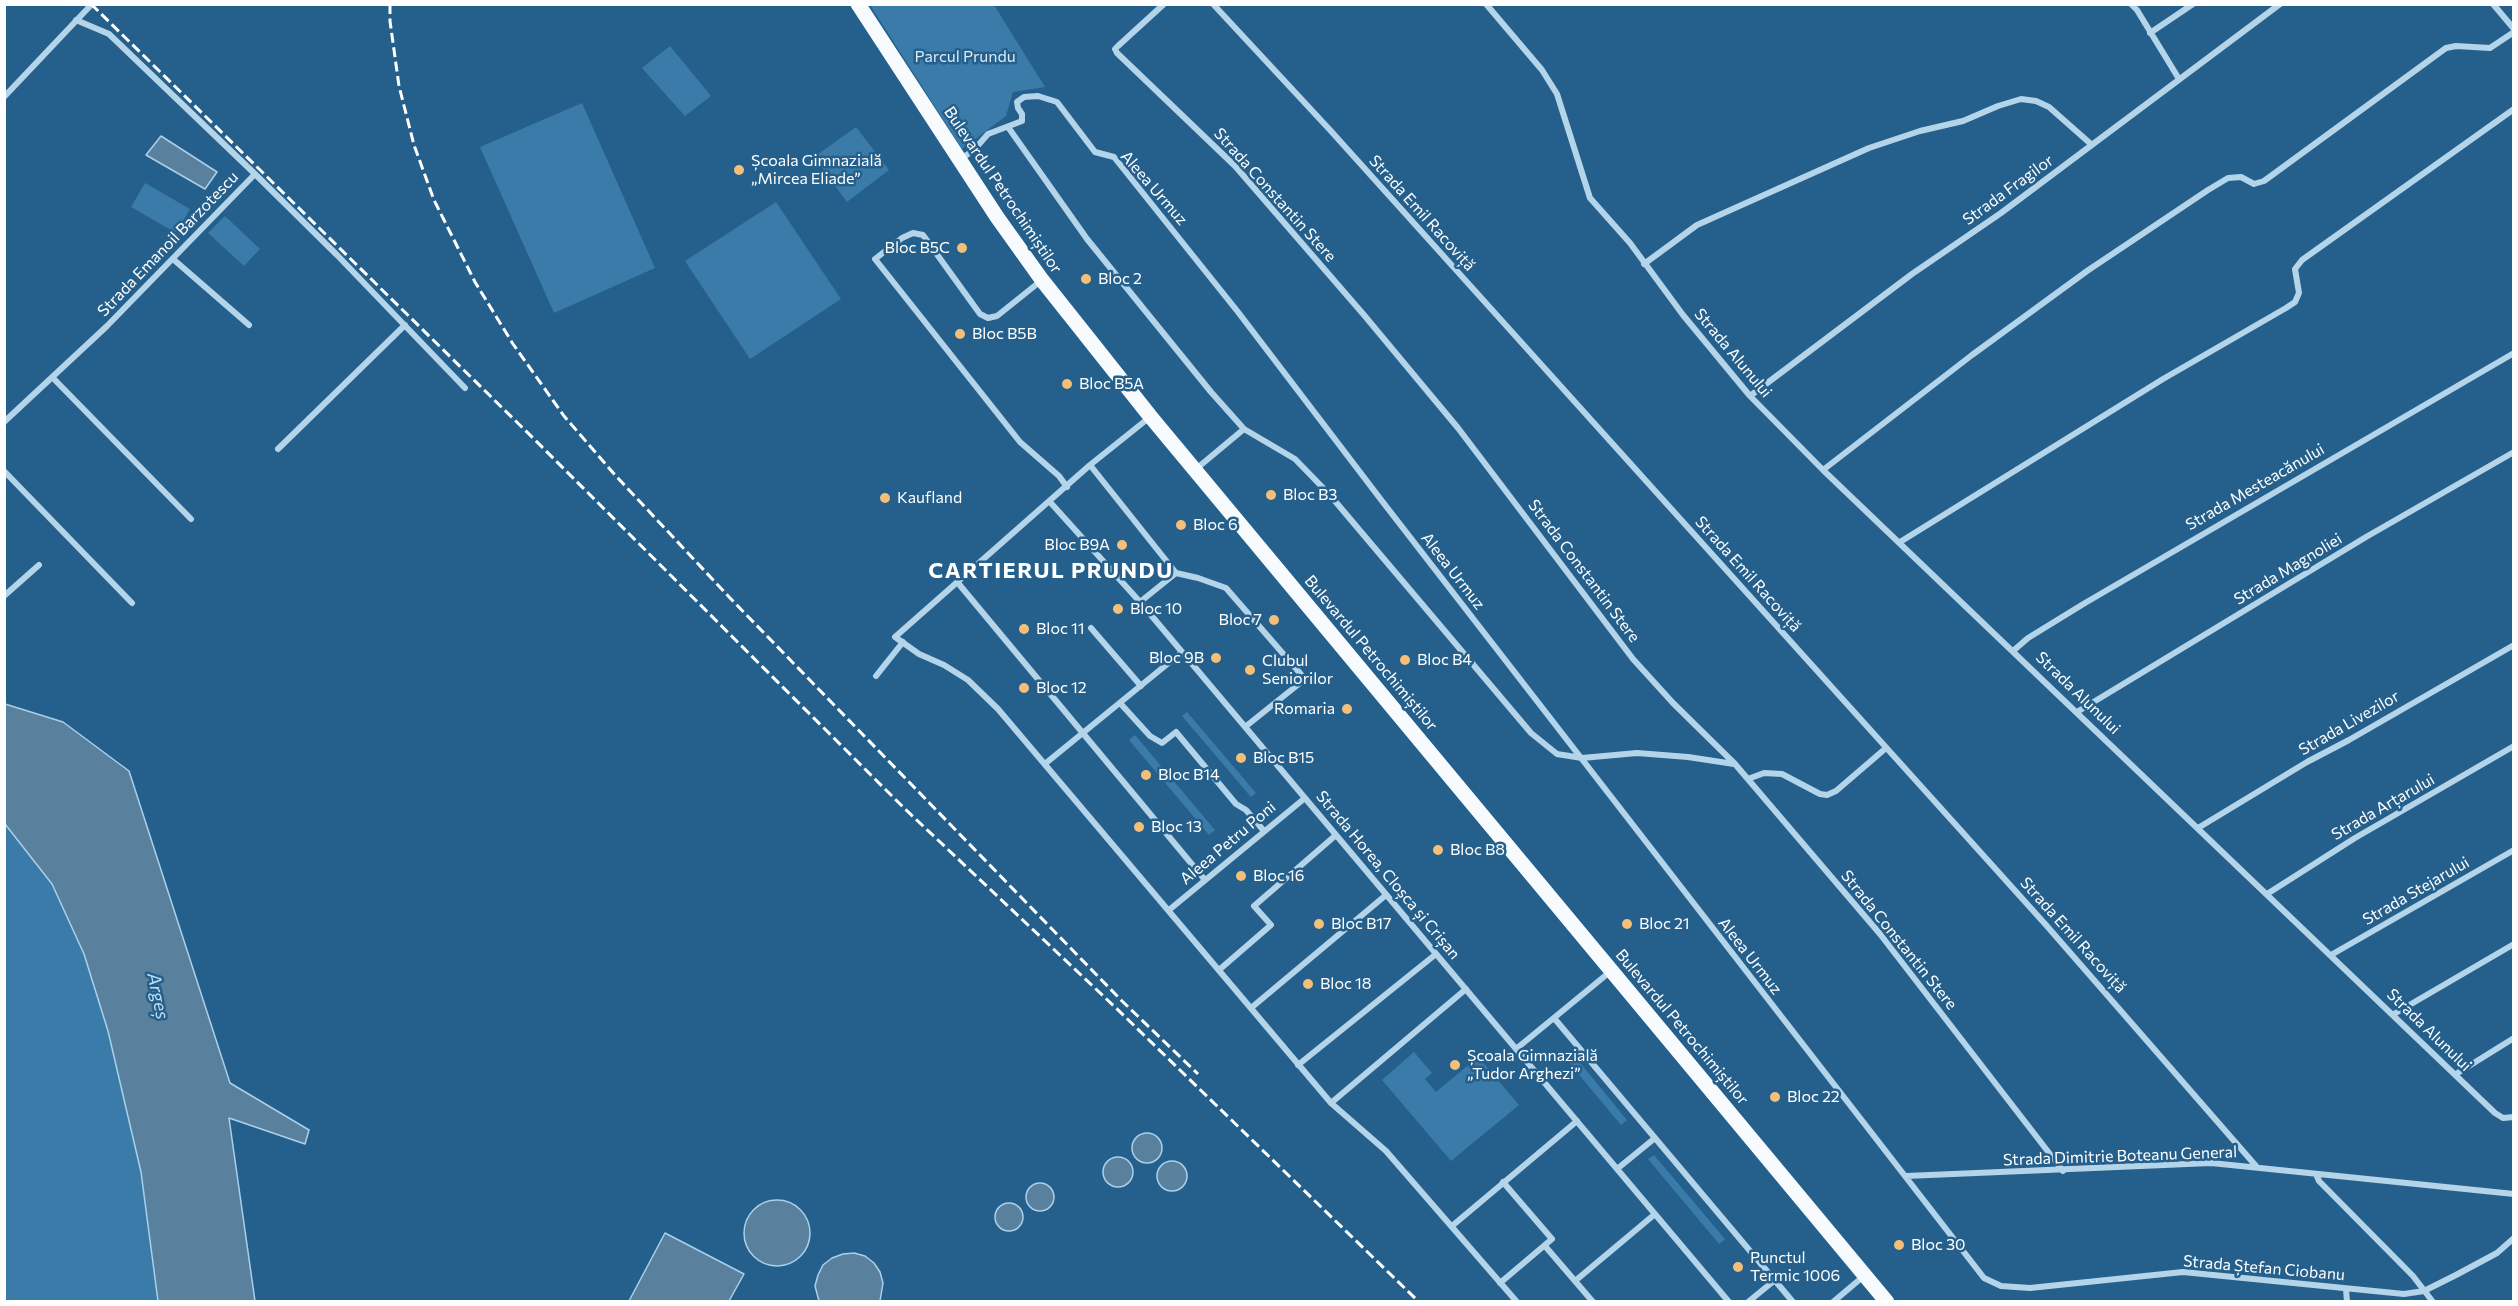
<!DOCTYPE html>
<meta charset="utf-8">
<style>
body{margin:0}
#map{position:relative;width:2518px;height:1306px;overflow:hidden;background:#25608c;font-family:Commissioner,sans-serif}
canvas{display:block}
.frame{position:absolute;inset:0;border:6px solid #fff;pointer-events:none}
</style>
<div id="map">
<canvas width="2518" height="1306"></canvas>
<div class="frame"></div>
</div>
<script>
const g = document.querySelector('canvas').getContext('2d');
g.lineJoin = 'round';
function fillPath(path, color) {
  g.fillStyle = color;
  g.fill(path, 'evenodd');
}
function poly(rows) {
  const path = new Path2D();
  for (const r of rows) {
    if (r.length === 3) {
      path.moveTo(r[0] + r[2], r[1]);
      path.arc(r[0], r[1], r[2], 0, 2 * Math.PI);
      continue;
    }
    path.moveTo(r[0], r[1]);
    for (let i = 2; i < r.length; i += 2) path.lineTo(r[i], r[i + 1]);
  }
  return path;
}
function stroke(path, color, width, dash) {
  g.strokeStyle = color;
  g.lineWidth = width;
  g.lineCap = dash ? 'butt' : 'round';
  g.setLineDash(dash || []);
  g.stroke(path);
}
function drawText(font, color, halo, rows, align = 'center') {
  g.font = font + ' Commissioner,sans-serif';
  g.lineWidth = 5;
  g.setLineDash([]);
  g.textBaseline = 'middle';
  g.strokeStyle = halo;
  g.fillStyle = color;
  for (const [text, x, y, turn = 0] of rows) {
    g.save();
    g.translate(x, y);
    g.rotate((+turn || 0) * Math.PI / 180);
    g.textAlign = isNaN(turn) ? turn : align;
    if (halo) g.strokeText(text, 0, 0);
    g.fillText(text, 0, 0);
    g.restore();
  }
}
const green = poly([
 [870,5,994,5,1045,87,1013,92,1006,116,962,149],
 [670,46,711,96,685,116,642,68],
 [582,103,655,268,554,313,480,147],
 [856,127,889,170,847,202,814,157],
 [145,183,190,209,176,233,131,207],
 [776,202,841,299,750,359,685,261],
 [225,216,260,249,244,266,208,233],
 [1187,712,1256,793,1251,797,1182,716],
 [1135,735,1215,830,1209,835,1129,740],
 [4,824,52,884,84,954,108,1031,141,1172,158,1301,5,1301],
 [1414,1052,1432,1073,1425,1079,1436,1092,1478,1057,1519,1105,1451,1161,1382,1080],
 [1572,1053,1627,1120,1621,1125,1565,1058],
 [1654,1155,1725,1239,1719,1244,1648,1159]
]);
const water = poly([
 [161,136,217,172,205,189,146,155,161,136],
 [5,704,63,722,129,771,230,1083,309,1130,305,1144,229,1118,255,1301,158,1301,141,1172,108,1031,84,954,52,884,5,824,5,704],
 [1147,1148,15],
 [1118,1172,15],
 [1172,1176,15],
 [1040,1197,14],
 [777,1233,33],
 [1009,1217,14],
 [665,1233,744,1274,729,1301,629,1301,665,1233],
 [854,1253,865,1256,874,1263,880,1272,883,1283,880,1301,819,1301,815,1286,818,1275,823,1265,832,1258,843,1254,854,1253]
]);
const street = poly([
 [1164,4,1118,46,1115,49,1117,53,1235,166,1364,315,1458,428,1633,659,1673,703,1735,764,1880,934,2063,1171],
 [1213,4,1330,130,2046,925,2256,1166],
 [1486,4,1542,70,1557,94,1590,198,1630,243,1683,315,1750,396,1823,470,2495,1113,2503,1118,2514,1117],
 [2131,4,2137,10,2179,79],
 [2493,4,2514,29],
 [2150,33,2193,4],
 [4,97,92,4],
 [1008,127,1087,239,1211,392,1244,429],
 [960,159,973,151,988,134,1022,121,1022,114,1018,108,1017,102,1024,97,1038,96,1057,102,1095,152,1114,157,1238,312,1382,501,1984,1278,2001,1286,2030,1288,2183,1272,2404,1294,2424,1291,2456,1275,2497,1253,2514,1238],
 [255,174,337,255,465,388],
 [173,259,249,325],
 [1644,264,1697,225,1869,148,1920,131,1963,121,1998,106,2021,99,2036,101,2049,107,2092,145],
 [1042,280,997,316,988,318,980,314,923,235,913,233,902,238,875,259,1020,442,1059,476,1067,487],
 [53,378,191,519],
 [1750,396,1912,274,2001,213,2280,4],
 [1150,417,1090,465,895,637,919,654,944,665,968,680,998,709,1331,1103,1386,1151,1517,1302],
 [4,422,107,326,255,174,109,34,76,20],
 [278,449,405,325],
 [1090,465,1176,573,1198,578,1226,588,1305,679,1245,727],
 [1196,469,1244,429,1295,459,1329,494,1531,733,1557,754,1582,758,1637,753,1688,757,1734,764],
 [1823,470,1972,355,2087,271,2208,190,2228,178,2241,177,2254,184,2264,181,2446,48,2456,46,2490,48,2514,32],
 [4,471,132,603],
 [1050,502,1140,602,1729,1302],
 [1900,542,2163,379,2286,308,2295,302,2299,293,2295,269,2302,260,2514,109],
 [958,583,1205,880],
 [4,596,39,565],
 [1140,602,1176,573],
 [1091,628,1141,686],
 [2013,651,2028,638,2085,603,2514,353],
 [876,676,903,642],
 [1120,703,1150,736,1162,743,1176,732,1236,804,1246,810,1264,831],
 [2077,712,2366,537,2514,452],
 [1046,763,1182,652],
 [1748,779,1764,773,1782,774,1820,794,1827,795,1836,791,1886,748],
 [2198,828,2307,762,2349,740,2514,645],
 [2267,894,2355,838,2514,746],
 [1169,910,1305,798],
 [2331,955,2514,850],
 [1219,970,1271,925,1254,906,1336,835],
 [1251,1008,1386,895],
 [2394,1014,2514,944],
 [1554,1018,1793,1302],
 [1516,1049,1611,971],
 [1298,1065,1436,954],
 [2456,1074,2514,1038],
 [1331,1103,1466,989],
 [1617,1169,1655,1138],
 [2316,1174,2319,1181,2413,1276,2433,1302],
 [1906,1176,2211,1163,2514,1194],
 [1452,1226,1577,1121],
 [1545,1246,1593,1302],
 [1575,1281,1655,1214],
 [1500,1283,1552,1239,1503,1182],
 [2346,1289,2347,1302],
 [1748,1302,1775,1280],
 [1833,1302,1865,1275]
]);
const primary = poly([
 [858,4,997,217,1042,280,1150,416,1887,1302]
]);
const rail = poly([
 [91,4,533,438,904,808,1116,1008,1419,1302],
 [390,4,390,21,399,86,414,145,434,200,475,282,513,344,564,416,615,475,730,598,1122,1001,1198,1074]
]);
const markers = [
 [739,170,6,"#f4bf79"],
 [962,248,6,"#f4bf79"],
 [1086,279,6,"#f4bf79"],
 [960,334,6,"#f4bf79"],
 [1067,384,6,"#f4bf79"],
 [1271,495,6,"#f4bf79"],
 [885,498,6,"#f4bf79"],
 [1181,525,6,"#f4bf79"],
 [1122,545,6,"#f4bf79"],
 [1118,609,6,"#f4bf79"],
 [1274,620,6,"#f4bf79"],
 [1024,629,6,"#f4bf79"],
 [1216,658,6,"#f4bf79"],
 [1405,660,6,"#f4bf79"],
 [1250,670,6,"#f4bf79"],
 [1024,688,6,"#f4bf79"],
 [1347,709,6,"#f4bf79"],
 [1241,758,6,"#f4bf79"],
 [1146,775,6,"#f4bf79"],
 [1139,827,6,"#f4bf79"],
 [1438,850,6,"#f4bf79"],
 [1241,876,6,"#f4bf79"],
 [1319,924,6,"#f4bf79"],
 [1627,924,6,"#f4bf79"],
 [1308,984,6,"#f4bf79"],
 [1455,1065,6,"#f4bf79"],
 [1775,1097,6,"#f4bf79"],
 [1899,1245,6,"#f4bf79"],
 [1738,1267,6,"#f4bf79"]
];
const parkNames = [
 ["Parcul Prundu",965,57]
];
const poiNames = [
 ["Școala Gimnazială",751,161],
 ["„Mircea Eliade”",751,179],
 ["Bloc B5C",950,248,"right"],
 ["Bloc 2",1098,279],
 ["Bloc B5B",972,334],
 ["Bloc B5A",1079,384],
 ["Bloc B3",1283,495],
 ["Kaufland",897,498],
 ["Bloc 6",1193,525],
 ["Bloc B9A",1110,545,"right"],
 ["Bloc 10",1130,609],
 ["Bloc 7",1262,620,"right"],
 ["Bloc 11",1036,629],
 ["Bloc 9B",1204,658,"right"],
 ["Bloc B4",1417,660],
 ["Clubul",1262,661],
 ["Seniorilor",1262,679],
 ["Bloc 12",1036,688],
 ["Romaria",1335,709,"right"],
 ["Bloc B15",1253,758],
 ["Bloc B14",1158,775],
 ["Bloc 13",1151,827],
 ["Bloc B8",1450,850],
 ["Bloc 16",1253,876],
 ["Bloc B17",1331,924],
 ["Bloc 21",1639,924],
 ["Bloc 18",1320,984],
 ["Școala Gimnazială",1467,1056],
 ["„Tudor Arghezi”",1467,1074],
 ["Bloc 22",1787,1097],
 ["Bloc 30",1911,1245],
 ["Punctul",1750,1258],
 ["Termic 1006",1750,1276]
];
const streetNames = [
 ["Aleea Urmuz",1154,188,49],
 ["Bulevardul Petrochimiștilor",1003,190,56],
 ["Strada Fragilor",2008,190,-36],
 ["Strada Constantin Stere",1275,195,48],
 ["Strada Emil Racoviță",1422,213,48],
 ["Strada Emanoil Barzotescu",168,244,-46],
 ["Strada Alunului",1733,353,50],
 ["Strada Mesteacănului",2255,487,-30],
 ["Strada Magnoliei",2288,569,-31],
 ["Aleea Urmuz",1453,571,52],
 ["Strada Constantin Stere",1584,571,53],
 ["Strada Emil Racoviță",1748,574,48],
 ["Bulevardul Petrochimiștilor",1371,653,50],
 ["Strada Alunului",2078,693,44],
 ["Strada Livezilor",2349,723,-30],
 ["Strada Arțarului",2383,807,-30],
 ["Aleea Petru Poni",1228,843,-40],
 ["Strada Horea, Cloșca și Crișan",1388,875,50],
 ["Strada Stejarului",2416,891,-30],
 ["Strada Emil Racoviță",2073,935,48],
 ["Strada Constantin Stere",1899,940,51],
 ["Aleea Urmuz",1750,956,52],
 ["Bulevardul Petrochimiștilor",1682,1027,50],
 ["Strada Alunului",2429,1030,44],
 ["Strada Dimitrie Boteanu General",2120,1156,-2],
 ["Strada Ștefan Ciobanu",2264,1268,5]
];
const waterNames = [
 ["Argeș",158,996,78]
];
const districtNames = [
 ["CARTIERUL PRUNDU",1051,571]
];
fillPath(green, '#3a7ba9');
fillPath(water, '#59819e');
stroke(water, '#a9d1eb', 1.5);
stroke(street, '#b4d4ea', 6);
stroke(primary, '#f8fbfe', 15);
stroke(rail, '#fff', 3, [10, 4.5]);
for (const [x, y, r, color] of markers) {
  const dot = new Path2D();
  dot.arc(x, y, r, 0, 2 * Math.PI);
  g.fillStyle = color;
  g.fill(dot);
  stroke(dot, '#25608c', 2);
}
drawText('16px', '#d9ebf8', '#25608c', parkNames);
drawText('16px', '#fff', '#25608c', poiNames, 'left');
drawText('16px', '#fff', '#25608c', streetNames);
drawText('italic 18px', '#c0ddf1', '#25608c', waterNames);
g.letterSpacing = '1.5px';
drawText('bold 22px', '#fff', '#25608c', districtNames);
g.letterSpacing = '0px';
</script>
